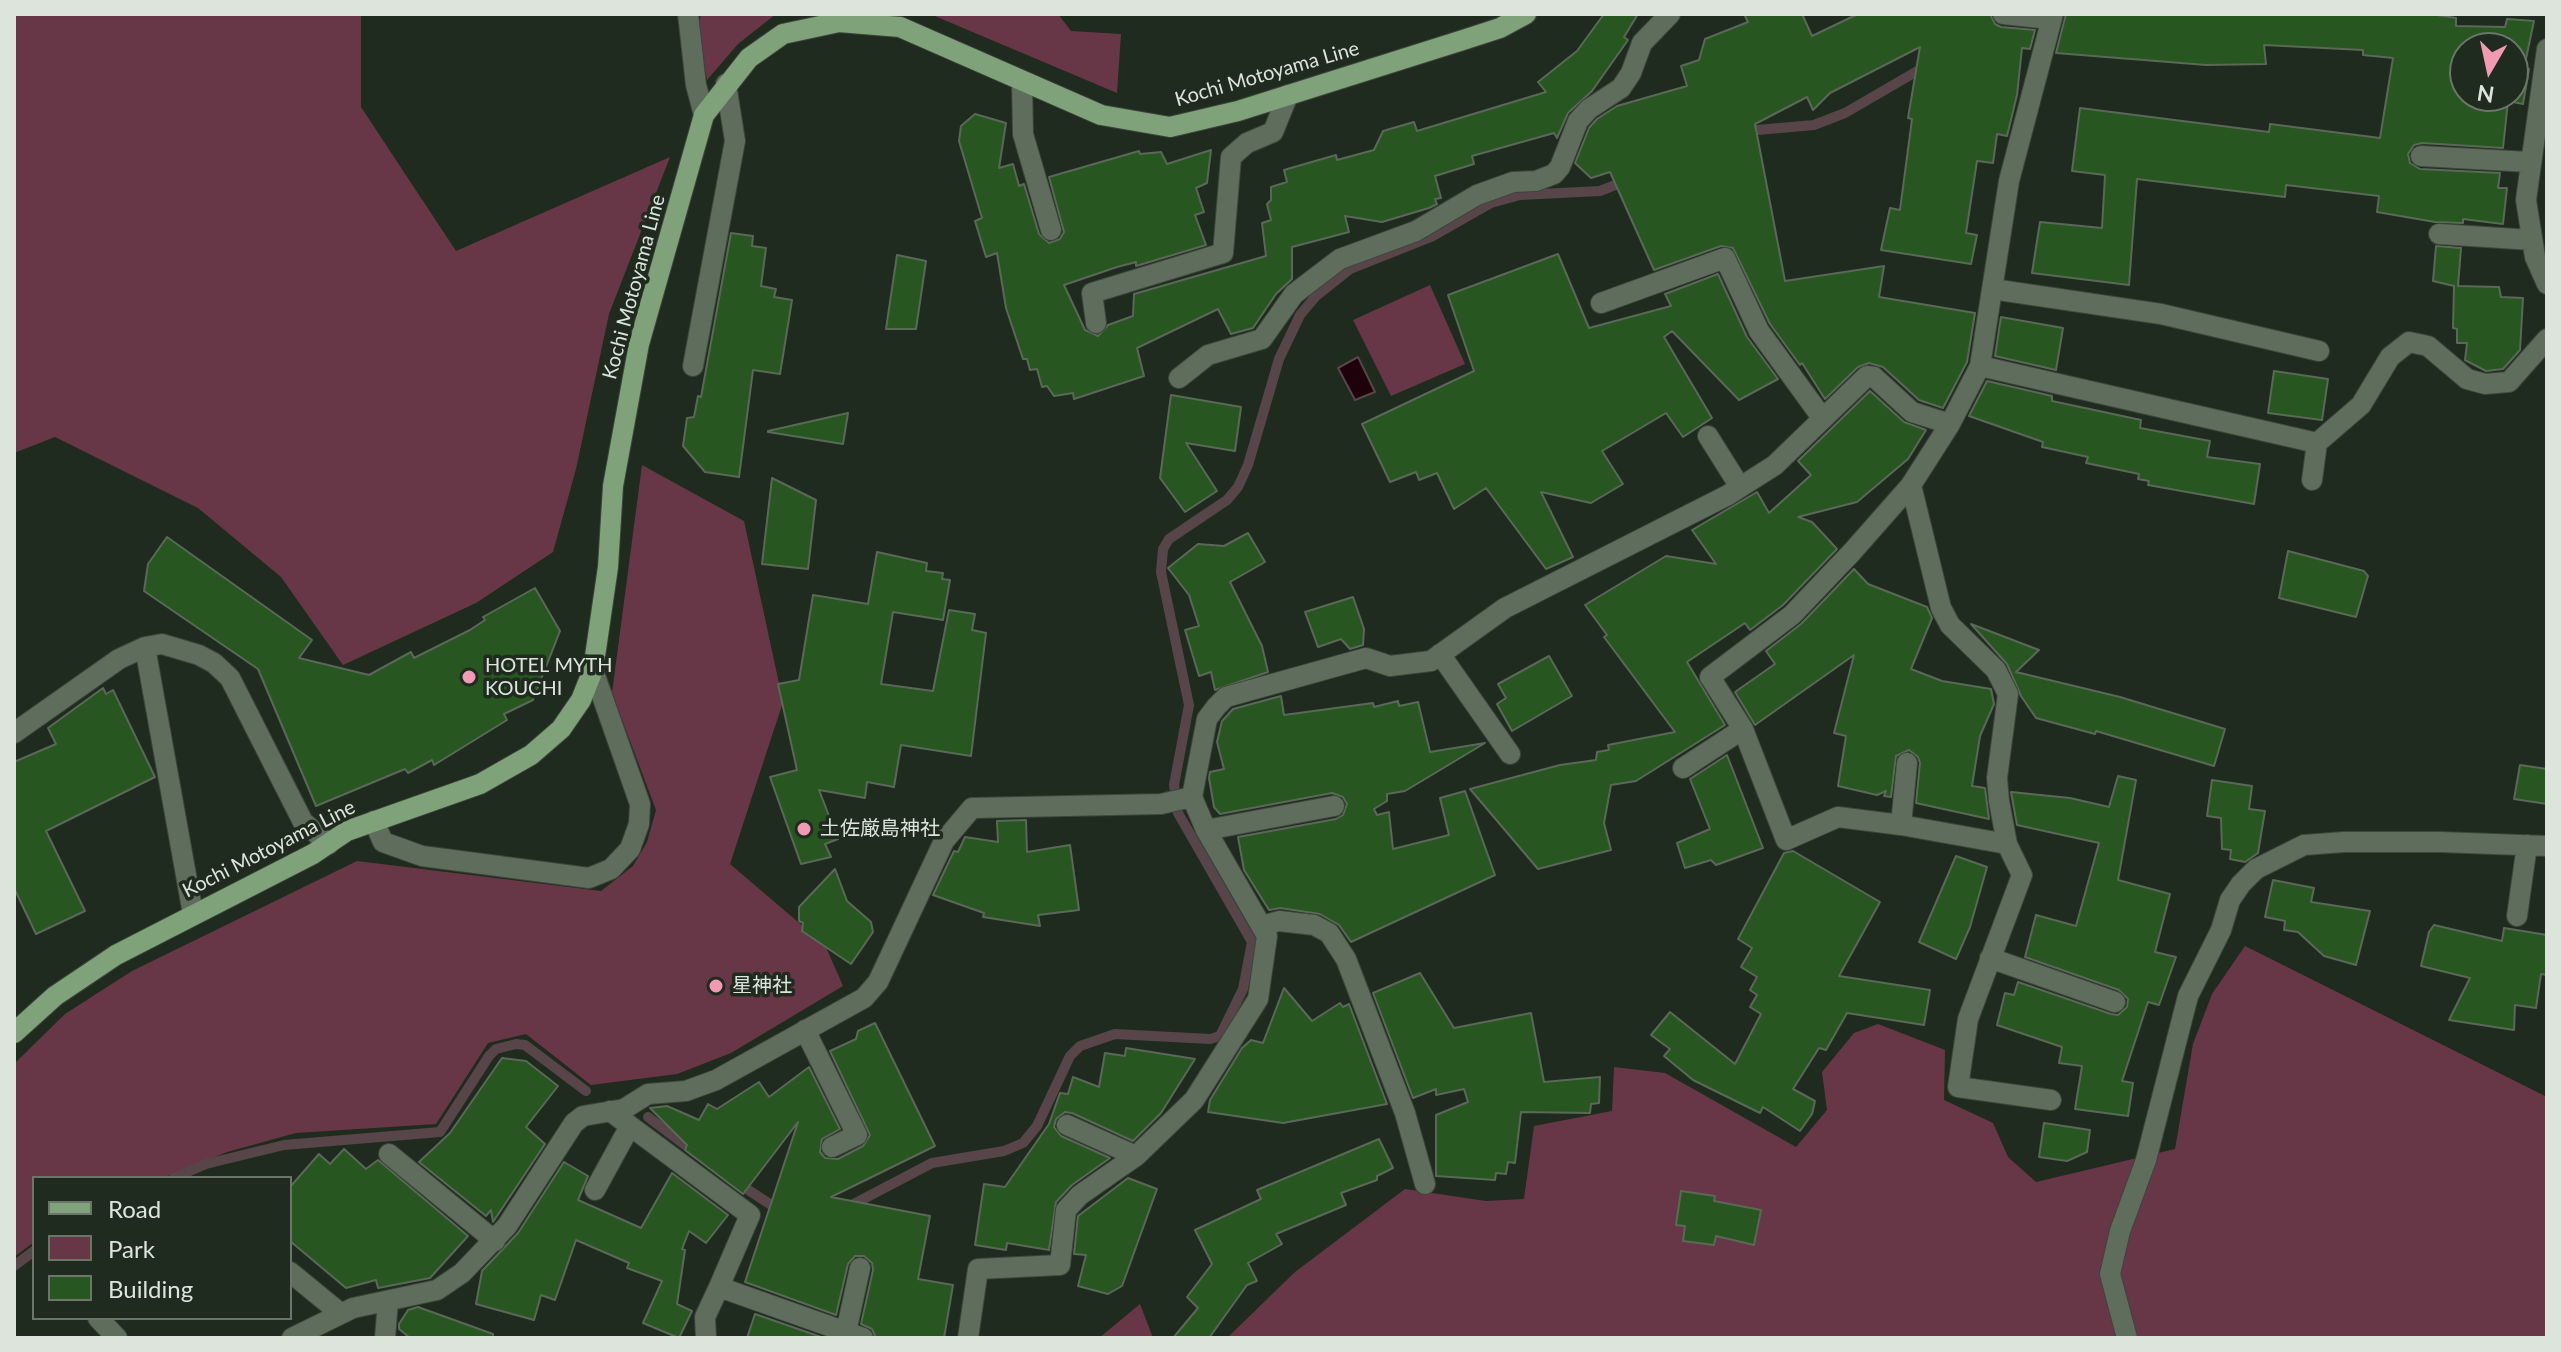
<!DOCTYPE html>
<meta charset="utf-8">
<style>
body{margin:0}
#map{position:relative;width:2561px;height:1352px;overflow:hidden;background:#1f2b1e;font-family:Lato,sans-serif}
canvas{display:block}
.frame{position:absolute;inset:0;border:16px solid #dce4db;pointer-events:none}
.legend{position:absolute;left:32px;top:1176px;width:260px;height:144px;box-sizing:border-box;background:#1f2b1e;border:2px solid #6b756a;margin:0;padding:10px 14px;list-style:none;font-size:24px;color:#dce4db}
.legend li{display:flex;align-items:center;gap:16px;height:40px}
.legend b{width:40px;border:2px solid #6b756a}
.north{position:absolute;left:2449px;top:32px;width:80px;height:80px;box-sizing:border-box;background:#1f2b1e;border:2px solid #6b756a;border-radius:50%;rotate:189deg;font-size:22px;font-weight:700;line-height:32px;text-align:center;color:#dce4db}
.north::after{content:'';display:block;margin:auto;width:28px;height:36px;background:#f09ab4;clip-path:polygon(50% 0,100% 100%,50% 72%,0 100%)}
</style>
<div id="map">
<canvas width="2561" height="1352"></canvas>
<div class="frame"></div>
<ul class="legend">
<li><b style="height:10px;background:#80a27b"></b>Road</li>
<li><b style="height:22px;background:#683747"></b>Park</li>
<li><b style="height:22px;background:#275620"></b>Building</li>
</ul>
<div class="north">N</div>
</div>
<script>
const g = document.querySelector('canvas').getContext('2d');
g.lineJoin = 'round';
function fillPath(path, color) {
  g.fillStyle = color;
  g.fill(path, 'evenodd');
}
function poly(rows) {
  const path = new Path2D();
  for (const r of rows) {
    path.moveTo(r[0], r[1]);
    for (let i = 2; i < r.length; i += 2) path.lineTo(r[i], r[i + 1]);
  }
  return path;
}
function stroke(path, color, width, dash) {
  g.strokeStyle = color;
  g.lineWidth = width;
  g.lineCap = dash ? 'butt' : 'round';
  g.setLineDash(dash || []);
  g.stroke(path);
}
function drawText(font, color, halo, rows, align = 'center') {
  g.font = font + ' Lato,"Noto Sans JP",sans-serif';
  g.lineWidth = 7;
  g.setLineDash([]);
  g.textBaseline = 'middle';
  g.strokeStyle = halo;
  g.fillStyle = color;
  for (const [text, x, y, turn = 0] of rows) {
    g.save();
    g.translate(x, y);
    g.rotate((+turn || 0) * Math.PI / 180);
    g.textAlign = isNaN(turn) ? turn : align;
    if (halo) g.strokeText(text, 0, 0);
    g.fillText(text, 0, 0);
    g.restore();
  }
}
const green = poly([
 [14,14,361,14,361,107,456,251,670,157,609,314,576,469,553,552,476,603,343,665,281,577,198,508,55,437,14,453],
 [701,14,776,14,738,44,707,80,698,30],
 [930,14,1058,14,1071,31,1121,34,1117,93],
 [1430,285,1465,364,1391,396,1353,320],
 [642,465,744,521,783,702,730,864,825,945,843,986,731,1053,677,1074,591,1085,526,1034,488,1043,436,1124,296,1133,227,1152,163,1178,34,1178,34,1242,14,1257,14,1064,65,1014,132,971,357,861,601,891,633,866,647,842,656,810,612,693],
 [2245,946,2547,1097,2547,1338,1227,1338,1295,1272,1405,1189,1486,1201,1524,1199,1534,1126,1612,1111,1614,1067,1665,1073,1796,1147,1827,1110,1822,1072,1854,1033,1878,1024,1945,1050,1944,1100,1993,1123,2008,1157,2036,1182,2175,1149,2193,1044,2212,994],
 [1140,1304,1153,1338,1099,1338]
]);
const water = poly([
 [1358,357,1375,392,1355,400,1338,368,1358,357]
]);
const stream = poly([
 [1746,131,1814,125,1845,113,1926,66],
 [648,1117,697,1154],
 [174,1178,206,1164,284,1145,440,1132,489,1056,496,1049,516,1044,525,1045,586,1091],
 [736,1182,779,1210],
 [848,1207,932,1163,1004,1151,1023,1143,1037,1126,1070,1056,1080,1046,1115,1034,1210,1039,1220,1036,1243,989,1252,942,1178,813,1174,785,1189,705,1161,572,1163,549,1169,539,1227,500,1238,487,1248,465,1279,359,1300,315,1316,296,1350,269,1433,236,1491,203,1520,195,1600,191,1628,180],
 [14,1266,34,1251]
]);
const building = poly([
 [1604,14,1638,14,1624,37,1628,40,1592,91,1568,113,1557,138,1554,133,1472,156,1474,164,1435,176,1441,198,1435,199,1437,204,1429,208,1382,222,1345,216,1349,232,1292,247,1292,279,1276,294,1253,328,1231,334,1218,309,1137,348,1144,376,1074,399,1073,393,1054,396,1047,386,1042,387,1037,369,1030,370,1027,359,1023,359,1006,308,997,253,986,257,975,221,982,218,959,141,961,126,975,114,1006,123,999,168,1013,164,1019,186,1024,184,1039,234,1049,243,1060,239,1064,232,1049,177,1139,151,1140,154,1161,152,1167,164,1211,150,1207,183,1196,188,1204,212,1195,215,1206,245,1136,266,1136,262,1117,267,1064,285,1085,330,1098,336,1108,325,1133,316,1134,294,1266,256,1262,223,1271,220,1267,204,1271,200,1271,187,1287,182,1284,170,1336,155,1337,160,1374,150,1383,131,1414,122,1417,131,1546,92,1538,82,1577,51,1604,14],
 [1744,14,1802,14,1812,36,1858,14,1990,14,1995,24,2001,27,2035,30,2030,49,2022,48,2017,95,2007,136,1997,134,1993,163,1977,161,1966,233,1977,235,1971,264,1881,250,1890,208,1900,210,1912,119,1908,118,1920,47,1830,93,1813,110,1807,97,1755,124,1785,281,1884,266,1879,297,1975,313,1967,362,1943,408,1919,400,1883,367,1869,363,1858,367,1825,399,1802,363,1800,365,1770,324,1733,248,1721,246,1654,270,1610,172,1591,178,1575,163,1589,128,1597,119,1617,106,1687,86,1681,66,1699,60,1705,39,1748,22,1744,14],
 [2066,14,2431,14,2456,18,2456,26,2505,27,2507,19,2534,21,2524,68,2529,69,2523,104,2508,101,2503,148,2422,143,2414,145,2408,154,2410,163,2420,169,2500,173,2498,188,2507,188,2503,224,2463,219,2463,223,2435,222,2377,212,2379,196,2286,185,2285,197,2137,179,2129,285,2032,273,2040,222,2102,228,2105,175,2072,171,2080,108,2269,132,2270,124,2380,138,2393,58,2363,55,2363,50,2264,45,2266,64,2206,65,2056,53,2066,14],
 [2465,48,2513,48,2513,96,2465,96,2465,48],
 [731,233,753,236,752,246,766,248,761,286,776,289,774,297,792,300,780,374,753,370,739,477,705,472,683,446,687,418,694,417,698,396,701,397,731,233],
 [2436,246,2461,248,2458,286,2499,287,2501,297,2523,298,2520,350,2503,369,2486,371,2465,360,2467,343,2457,343,2457,329,2453,328,2454,286,2433,281,2436,246],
 [1558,254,1589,328,1671,306,1665,294,1718,274,1747,337,1778,379,1739,400,1672,331,1664,337,1712,418,1683,437,1666,413,1602,451,1623,484,1591,503,1541,492,1573,557,1546,569,1486,488,1454,509,1437,473,1419,480,1416,472,1390,482,1362,424,1474,371,1448,295,1558,254],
 [897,255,926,261,916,329,886,329,897,255],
 [2001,317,2063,328,2056,370,1995,356,2001,317],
 [2274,371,2328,379,2322,420,2268,413,2274,371],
 [1987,381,2052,396,2052,401,2141,420,2140,428,2210,441,2207,457,2260,464,2254,504,2148,485,2149,481,2138,479,2139,474,2086,463,2088,457,2042,447,2043,442,1969,416,1987,381],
 [1870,391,1904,422,1926,430,1908,459,1857,502,1798,517,1812,522,1837,549,1783,605,1750,630,1745,623,1687,662,1725,725,1636,781,1611,785,1604,823,1611,850,1538,869,1470,789,1560,765,1596,760,1597,752,1609,750,1608,745,1675,732,1604,637,1607,635,1585,605,1666,556,1716,564,1692,530,1757,492,1769,513,1811,475,1798,461,1870,391],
 [1171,395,1241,407,1235,451,1186,443,1217,491,1185,512,1160,478,1171,395],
 [848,413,843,444,768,432,768,431,848,413],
 [772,478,816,500,808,569,762,564,772,478],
 [1248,533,1265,562,1230,582,1262,646,1268,672,1215,690,1211,672,1199,676,1185,630,1199,626,1189,595,1168,568,1198,544,1224,546,1248,533],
 [167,537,312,640,299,658,369,675,411,652,414,658,470,630,485,620,483,617,535,588,560,631,533,700,504,714,507,720,434,765,432,760,408,773,405,769,316,806,258,669,144,591,148,564,167,537],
 [2288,551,2364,571,2368,576,2356,617,2279,598,2288,551],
 [877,552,927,563,926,571,943,573,942,579,950,580,943,620,893,612,881,684,933,691,949,610,975,614,972,630,986,633,971,756,901,745,894,787,867,782,865,798,819,790,838,839,825,844,831,857,801,864,770,777,797,770,778,684,799,680,813,595,868,604,877,552],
 [1854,569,1868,584,1927,607,1932,618,1911,669,1942,681,1991,689,1994,704,1980,736,1972,786,1985,788,1989,819,1916,803,1920,763,1918,757,1909,750,1896,756,1891,797,1884,796,1886,791,1877,795,1838,786,1846,736,1834,733,1854,655,1755,725,1735,692,1775,664,1766,651,1801,624,1854,569],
 [1353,597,1364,629,1363,645,1350,649,1341,639,1318,647,1305,612,1353,597],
 [1971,624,2039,650,2016,672,2120,697,2225,729,2214,766,2096,731,2095,734,2036,718,2021,696,2007,664,1971,624],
 [1549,656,1572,696,1512,731,1497,704,1506,698,1498,684,1549,656],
 [103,688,106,694,113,690,155,777,46,831,85,911,36,934,14,888,14,762,56,744,48,728,103,688],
 [1281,696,1284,715,1373,703,1374,707,1398,701,1399,706,1418,702,1430,752,1485,743,1405,791,1387,794,1387,801,1374,809,1377,815,1389,812,1393,849,1449,835,1440,798,1465,791,1495,875,1351,942,1339,925,1320,914,1280,908,1269,910,1244,870,1238,837,1336,819,1343,815,1347,804,1343,797,1332,793,1220,814,1214,807,1209,778,1210,772,1224,769,1217,742,1222,721,1233,709,1281,696],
 [1727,755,1763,848,1716,865,1711,860,1685,868,1677,843,1710,829,1690,779,1727,755],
 [2520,765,2547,769,2547,804,2514,799,2520,765],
 [2118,776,2136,780,2118,880,2170,894,2155,952,2176,957,2159,1005,2148,1002,2122,1081,2133,1083,2128,1116,2075,1109,2082,1066,2059,1063,2062,1047,1997,1025,2005,993,2014,995,2018,982,2111,1014,2118,1015,2127,1007,2128,999,2119,990,2025,957,2036,915,2076,926,2099,843,2017,825,2011,792,2070,798,2109,807,2118,776],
 [2212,780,2252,786,2249,809,2265,811,2258,853,2245,862,2230,859,2231,850,2222,849,2221,818,2207,816,2212,780],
 [1026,820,1027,852,1070,845,1079,910,1038,915,1040,926,983,917,984,913,933,895,954,851,958,852,965,837,998,842,997,821,1026,820],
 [1793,851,1880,902,1839,976,1930,990,1924,1025,1847,1013,1826,1050,1819,1048,1793,1089,1815,1101,1812,1114,1800,1131,1763,1107,1760,1113,1693,1080,1664,1056,1670,1049,1651,1035,1670,1012,1735,1064,1761,1014,1750,1007,1757,995,1750,990,1757,977,1741,967,1752,948,1738,939,1784,853,1793,851],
 [1956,856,1987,867,1970,927,1956,959,1919,942,1956,856],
 [835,869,847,901,871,922,873,932,851,964,802,931,803,923,799,921,799,907,835,869],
 [2273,880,2314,888,2311,902,2370,911,2356,965,2324,956,2298,932,2284,930,2285,921,2265,917,2273,880],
 [2434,925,2502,941,2504,928,2547,935,2547,975,2541,974,2536,1008,2515,1005,2514,1030,2449,1020,2470,978,2421,966,2429,932,2434,925],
 [1420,973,1454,1028,1531,1013,1544,1082,1600,1077,1599,1103,1591,1104,1590,1113,1521,1112,1515,1163,1508,1162,1506,1174,1496,1173,1495,1180,1436,1176,1436,1115,1468,1102,1464,1089,1436,1095,1436,1089,1413,1098,1373,993,1420,973],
 [1284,988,1312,1021,1340,1003,1343,1007,1349,1004,1387,1104,1283,1123,1208,1112,1210,1100,1242,1048,1251,1040,1263,1043,1284,988],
 [875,1023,935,1146,831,1197,930,1216,918,1279,953,1285,944,1338,876,1338,872,1329,861,1324,873,1270,872,1263,864,1256,855,1256,848,1264,836,1315,745,1282,798,1122,743,1194,685,1150,687,1145,650,1108,667,1106,699,1120,708,1104,717,1109,759,1082,769,1097,809,1067,840,1129,822,1139,820,1152,825,1158,838,1159,863,1146,870,1135,830,1051,856,1039,858,1031,875,1023],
 [1126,1048,1195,1059,1161,1113,1133,1141,1072,1113,1065,1112,1056,1119,1054,1127,1061,1136,1110,1158,1072,1185,1056,1202,1049,1250,1007,1243,1006,1250,975,1245,984,1184,1005,1187,1049,1124,1060,1093,1068,1094,1073,1077,1099,1087,1105,1053,1125,1056,1126,1048],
 [502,1058,526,1061,558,1086,526,1127,545,1144,493,1222,491,1210,486,1216,419,1162,450,1133,502,1058],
 [2044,1123,2090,1130,2087,1152,2067,1161,2039,1157,2044,1123],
 [1379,1139,1393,1168,1377,1176,1377,1180,1341,1193,1346,1205,1276,1234,1282,1244,1248,1263,1257,1281,1247,1285,1209,1338,1173,1338,1198,1308,1187,1297,1212,1264,1195,1230,1261,1199,1257,1190,1379,1139],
 [344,1149,366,1169,378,1160,468,1236,430,1278,378,1288,376,1280,346,1288,290,1241,290,1187,319,1154,330,1164,344,1149],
 [564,1162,588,1176,578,1200,641,1228,672,1173,728,1215,706,1243,689,1231,682,1249,685,1250,677,1304,692,1311,679,1338,643,1323,662,1281,627,1268,629,1263,576,1240,555,1300,541,1295,534,1320,476,1304,482,1271,518,1233,564,1162],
 [1128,1178,1157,1189,1122,1286,1108,1294,1078,1286,1086,1255,1074,1254,1078,1216,1128,1178],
 [1681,1191,1715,1196,1714,1201,1761,1210,1754,1245,1716,1236,1714,1245,1683,1241,1685,1226,1676,1225,1681,1191],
 [418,1307,493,1334,493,1338,410,1338,399,1329,399,1324,408,1310,418,1307],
 [755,1314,824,1338,747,1338,755,1314]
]);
const street = poly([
 [688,14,696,85,704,115],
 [2003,14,2050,19],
 [2547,49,2526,200,2535,257,2547,284],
 [1022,83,1023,134,1051,230],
 [2421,156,2529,162],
 [2439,234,2532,240],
 [1992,289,2161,314,2319,351],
 [1601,303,1725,258,1759,331,1823,419],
 [1096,323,1092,293,1223,253,1231,157,1247,143,1273,132,1288,95],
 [693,366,735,141,726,84],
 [1980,366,2317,443,2312,480],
 [1179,378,1208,355,1262,339,1294,294,1340,259,1416,231,1477,195,1513,182,1536,181,1554,174,1560,167,1578,121,1589,109,1621,88,1631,73,1642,43,1670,14],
 [1708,436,1740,487],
 [2317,443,2361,405,2390,357,2409,342,2428,346,2467,379,2485,384,2509,382,2547,339],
 [1911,485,1941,608,1950,625,1996,670,2008,694,1997,778,1999,801,2007,844,2022,875,1968,1019,1958,1087,2051,1100],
 [145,647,193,914],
 [1440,654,1510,754],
 [14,733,119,659,145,647,162,644,199,655,214,663,230,678,303,822,329,844],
 [1907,763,1901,825,2007,844],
 [1683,768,1743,729],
 [374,821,383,842,422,856,589,878,611,869,630,849,639,824,640,804,593,670],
 [1901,825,1838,817,1786,840,1743,729,1710,677,1792,615,1852,552,1911,485,1950,424],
 [1206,830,1334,806],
 [2517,916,2527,845],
 [1262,926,1279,921,1314,925,1329,933,1346,959,1405,1113,1425,1184],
 [1990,958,2115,1002],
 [805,1030,857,1135,832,1147],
 [610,1111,750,1215,719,1287,863,1338],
 [1067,1125,1136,1156],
 [389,1154,495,1241],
 [595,1190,630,1126],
 [290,1272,340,1313],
 [98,1318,117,1338],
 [846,1332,860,1268],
 [292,1338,353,1308,437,1290,462,1273,507,1226,574,1123,583,1116,624,1109,648,1094,686,1091,716,1080,864,998,878,982,944,841,972,808,1161,804,1192,797],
 [385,1338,388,1301],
 [706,1338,705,1317,719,1287],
 [968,1338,978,1269,1060,1265,1066,1210,1080,1195,1136,1156,1194,1100,1258,999,1267,936,1206,830,1192,797,1207,719,1216,707,1226,697,1366,658,1390,666,1431,661,1505,608,1728,495,1775,465,1867,376,1874,377,1912,412,1950,424,1980,366,2009,181,2053,14],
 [2127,1338,2110,1274,2120,1231,2146,1160,2188,996,2221,930,2230,900,2241,884,2256,869,2304,845,2344,842,2440,842,2547,846]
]);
const primary = poly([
 [14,1033,55,996,116,955,313,854,347,831,480,784,531,755,561,729,581,700,593,670,608,567,613,486,639,344,704,115,749,58,783,34,839,22,900,27,1101,115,1170,127,1238,111,1463,40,1500,28,1526,14]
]);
const markers = [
 [469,677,8,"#f09ab4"],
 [804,829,8,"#f09ab4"],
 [716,986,8,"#f09ab4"]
];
const streetNames = [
 ["Kochi Motoyama Line",1267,74,-16],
 ["Kochi Motoyama Line",634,287,-75],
 ["Kochi Motoyama Line",269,849,-27]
];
const poiNames = [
 ["HOTEL MYTH",485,666],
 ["KOUCHI",485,689],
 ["土佐厳島神社",820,829],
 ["星神社",732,986]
];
fillPath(green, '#683747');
fillPath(water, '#1f010c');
stroke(water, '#58454a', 2);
stroke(stream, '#58454a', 10);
fillPath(building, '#275620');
stroke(building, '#5a6858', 2);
stroke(street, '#3c463a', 22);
stroke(primary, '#3c463a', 22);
stroke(street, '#5f6d5d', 20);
stroke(primary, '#80a27b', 20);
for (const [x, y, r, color] of markers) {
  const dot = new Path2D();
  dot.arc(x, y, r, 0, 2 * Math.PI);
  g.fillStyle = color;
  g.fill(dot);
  stroke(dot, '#1f2b1e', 3);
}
drawText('20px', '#dce4db', '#1f2b1e', streetNames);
drawText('20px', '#dce4db', '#1f2b1e', poiNames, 'left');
</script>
